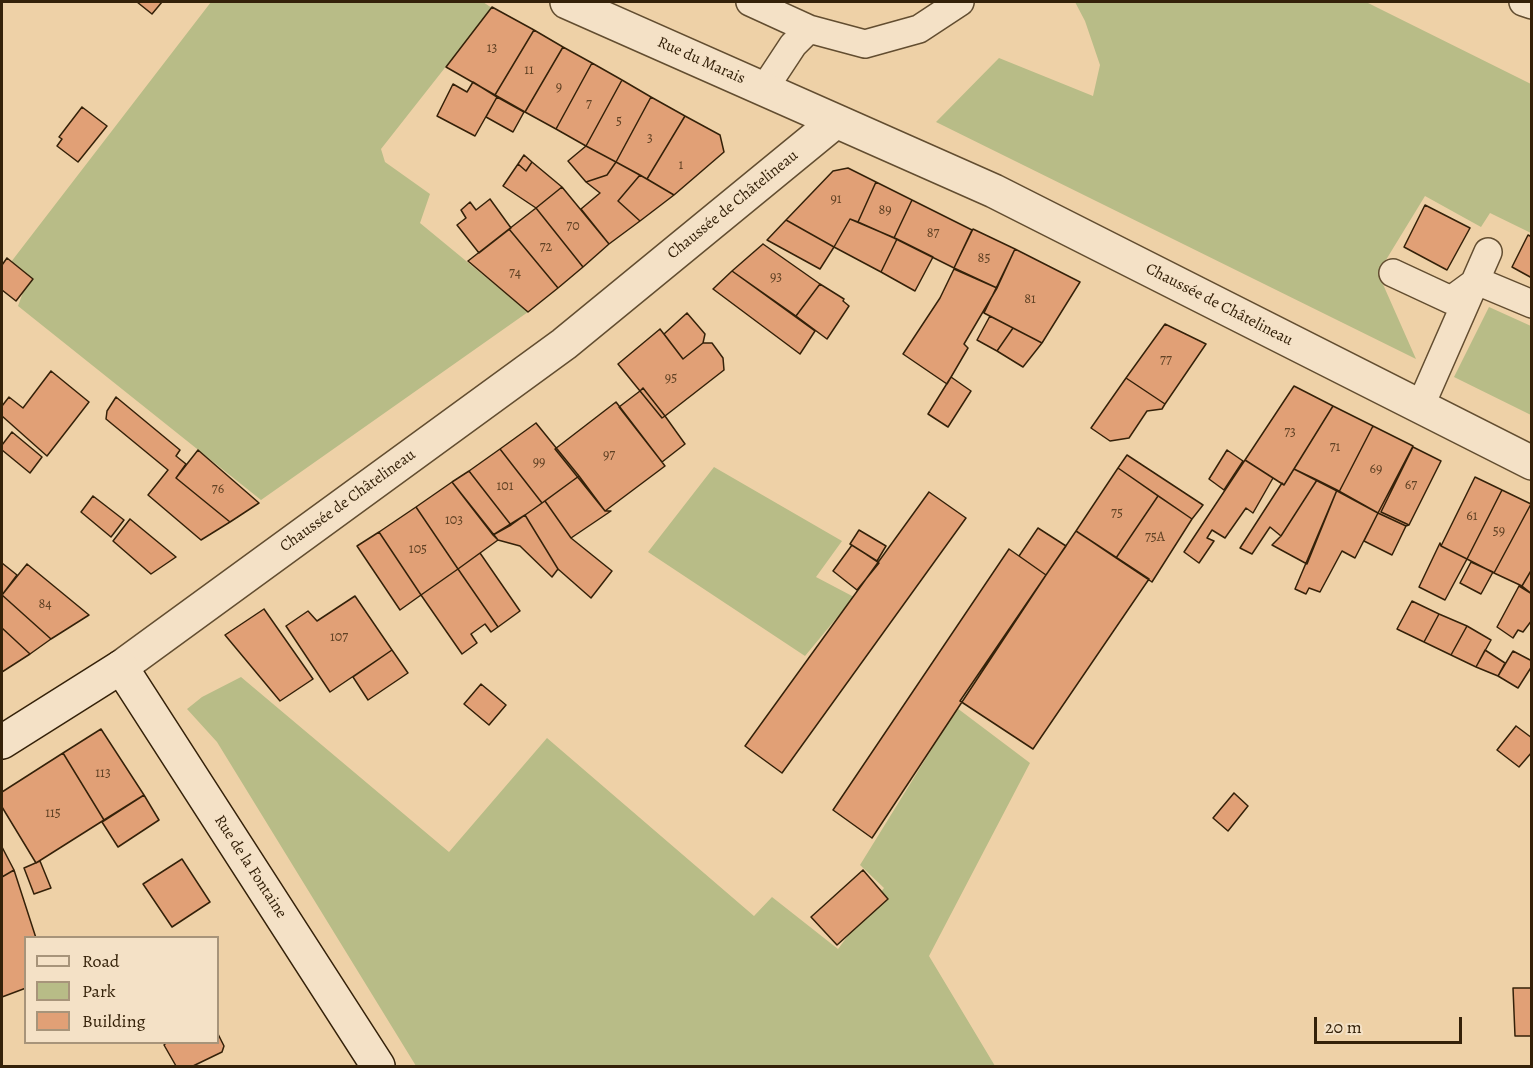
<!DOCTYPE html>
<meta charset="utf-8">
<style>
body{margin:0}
#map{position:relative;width:1533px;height:1068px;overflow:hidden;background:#eed1a7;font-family:Alegreya,serif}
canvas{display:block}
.frame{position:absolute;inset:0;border:3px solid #342109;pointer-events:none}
.legend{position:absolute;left:24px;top:936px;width:195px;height:108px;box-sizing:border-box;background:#f4e1c6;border:2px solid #a7947a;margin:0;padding:8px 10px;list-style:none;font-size:18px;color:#342109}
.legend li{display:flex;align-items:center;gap:12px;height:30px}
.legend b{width:30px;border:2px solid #a7947a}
.scale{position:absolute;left:1314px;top:1017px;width:148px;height:27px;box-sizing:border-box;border:3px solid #342109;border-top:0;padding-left:8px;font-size:18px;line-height:21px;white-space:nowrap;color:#342109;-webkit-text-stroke:4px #f4e1c6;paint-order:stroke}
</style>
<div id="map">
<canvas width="1533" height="1068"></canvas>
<div class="frame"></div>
<ul class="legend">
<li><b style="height:8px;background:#f4e1c6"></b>Road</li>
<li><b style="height:16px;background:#b8bc87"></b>Park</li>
<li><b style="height:16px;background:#e1a076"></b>Building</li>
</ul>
<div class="scale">20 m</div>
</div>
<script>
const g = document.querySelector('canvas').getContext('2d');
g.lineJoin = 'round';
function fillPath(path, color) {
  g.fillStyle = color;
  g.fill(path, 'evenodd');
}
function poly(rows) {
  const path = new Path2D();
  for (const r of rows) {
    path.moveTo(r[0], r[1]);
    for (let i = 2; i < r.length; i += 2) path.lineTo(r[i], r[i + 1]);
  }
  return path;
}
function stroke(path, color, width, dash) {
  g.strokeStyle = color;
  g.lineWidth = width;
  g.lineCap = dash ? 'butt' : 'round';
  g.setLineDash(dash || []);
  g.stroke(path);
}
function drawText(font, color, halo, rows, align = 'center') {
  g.font = font + ' Alegreya,serif';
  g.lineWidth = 6;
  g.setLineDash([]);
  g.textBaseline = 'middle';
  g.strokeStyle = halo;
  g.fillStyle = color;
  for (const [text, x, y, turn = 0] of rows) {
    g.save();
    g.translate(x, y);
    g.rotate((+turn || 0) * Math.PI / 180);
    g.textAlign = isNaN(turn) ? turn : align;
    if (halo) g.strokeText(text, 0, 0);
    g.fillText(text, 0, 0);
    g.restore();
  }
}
const green = poly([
 [211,2,483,2,492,8,381,149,385,162,430,194,420,223,528,312,261,500,18,306,29,276,11,262],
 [1075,2,1366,2,1531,84,1531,233,1490,213,1481,227,1425,196,1378,273,1416,359,936,122,999,58,1093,96,1100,65,1085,21],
 [1489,307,1531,326,1531,415,1454,377],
 [714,467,842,541,816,577,854,597,805,656,648,552],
 [241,677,449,852,547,738,754,916,772,897,838,949,884,888,860,865,957,708,1030,763,929,956,995,1066,416,1066,217,742,187,709,202,697]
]);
const building = poly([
 [137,2,162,2,152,14,137,2],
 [492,7,534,30,495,95,446,67,492,7],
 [534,30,563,47,525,112,495,95,534,30],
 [563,47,592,63,556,129,525,112,563,47],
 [592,63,622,80,586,146,556,129,592,63],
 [622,80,651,97,616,162,586,146,622,80],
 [473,82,497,97,475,136,437,116,453,84,467,92,473,82],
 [497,97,524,112,513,132,486,117,497,97],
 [651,97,685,116,647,179,616,162,651,97],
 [82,107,107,126,78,162,57,146,62,139,59,137,82,107],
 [685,116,720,135,724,152,674,195,647,179,685,116],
 [586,146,616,162,607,175,586,182,568,161,586,146],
 [524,155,532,162,526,171,518,164,524,155],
 [532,162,562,187,536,208,503,186,518,164,526,171,532,162],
 [616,162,640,175,618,201,640,221,609,244,581,209,600,193,586,182,607,175,616,162],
 [848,168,876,182,858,222,850,219,834,247,786,220,833,171,848,168],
 [640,175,674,195,640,221,618,201,640,175],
 [876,182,912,200,894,238,858,222,876,182],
 [562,187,609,244,583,267,536,208,562,187],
 [490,199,511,228,479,253,457,225,466,218,461,210,470,202,476,210,490,199],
 [912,200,972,230,954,268,894,238,912,200],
 [1425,205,1470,228,1447,270,1404,247,1425,205],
 [536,208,583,267,558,288,509,229,536,208],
 [850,219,897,239,881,272,834,247,850,219],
 [786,220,834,247,820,269,767,240,786,220],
 [509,229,558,288,528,312,468,261,509,229],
 [973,229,1015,249,997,288,954,268,973,229],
 [1528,235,1532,237,1532,278,1512,267,1528,235],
 [897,239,933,257,915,291,881,272,897,239],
 [763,244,820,284,796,316,732,271,763,244],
 [1015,249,1080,282,1042,343,984,313,1015,249],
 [7,258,33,279,16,301,2,290,2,265,7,258],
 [954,269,997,288,964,344,968,348,947,384,903,354,940,298,954,269],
 [732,271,815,331,800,354,713,289,732,271],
 [820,284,844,299,843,301,849,306,827,339,796,316,820,284],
 [687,313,705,334,703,343,683,359,664,334,687,313],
 [990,316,1013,328,997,351,977,340,990,316],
 [1165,324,1206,344,1165,404,1126,378,1165,324],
 [1013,328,1042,343,1023,367,997,351,1013,328],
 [660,329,683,359,703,343,712,343,723,358,724,370,665,416,643,388,640,391,618,364,660,329],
 [51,371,89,402,47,456,2,416,2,406,9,397,23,408,51,371],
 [951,377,971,391,948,427,928,414,951,377],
 [1126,378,1165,404,1162,409,1147,411,1129,438,1110,441,1091,428,1126,378],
 [1294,386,1333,406,1284,485,1245,460,1294,386],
 [643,388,665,416,662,418,640,391,643,388],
 [640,391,662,418,665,416,685,444,662,462,619,407,640,391],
 [116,397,180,450,176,456,186,464,176,478,230,522,201,540,148,495,168,470,106,419,107,411,116,397],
 [616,402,665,466,605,511,555,449,616,402],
 [1333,406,1373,426,1339,492,1294,469,1333,406],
 [536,423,579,476,542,503,500,449,536,423],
 [1373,426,1413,446,1378,513,1339,492,1373,426],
 [12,432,42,457,30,473,2,450,2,445,12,432],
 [1413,447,1441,461,1409,525,1381,512,1413,447],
 [1413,447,1439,460,1413,447,1381,512,1409,525,1406,526,1378,513,1413,447],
 [500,449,542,503,511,525,469,471,500,449],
 [198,450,259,503,230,522,176,478,198,450],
 [1227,450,1243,461,1224,490,1209,479,1227,450],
 [1127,455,1203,505,1192,519,1118,468,1127,455],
 [1245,460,1273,478,1253,513,1246,508,1225,538,1212,530,1207,538,1214,541,1199,563,1184,552,1245,460],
 [1118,468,1158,496,1116,558,1076,531,1118,468],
 [1294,469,1317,480,1281,536,1270,527,1252,554,1240,548,1282,483,1284,485,1294,469],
 [469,471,511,525,493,535,452,482,469,471],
 [579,476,605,511,611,511,571,538,545,501,579,476],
 [1475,477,1502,490,1467,559,1441,546,1475,477],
 [1317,480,1337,490,1307,564,1272,545,1281,536,1317,480],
 [452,482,498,540,458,569,416,507,452,482],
 [1337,490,1378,513,1355,558,1342,551,1320,592,1309,588,1306,594,1295,589,1337,490],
 [1502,490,1531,504,1494,573,1467,559,1502,490],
 [929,492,966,518,782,773,745,746,929,492],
 [93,496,124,520,111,537,81,512,93,496],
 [1158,496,1192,519,1152,582,1116,558,1158,496],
 [545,501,571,538,612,571,591,598,558,569,525,515,545,501],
 [1531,504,1532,569,1522,586,1494,573,1531,504],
 [416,507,458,569,421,595,379,532,416,507],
 [1378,513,1406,526,1392,555,1364,541,1378,513],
 [525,515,558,569,552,577,520,546,498,540,493,535,525,515],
 [130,519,176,557,151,574,113,541,130,519],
 [1038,528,1066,546,1046,575,1019,556,1038,528],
 [859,530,886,546,877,561,850,544,859,530],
 [1076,531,1149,579,1033,749,960,701,1076,531],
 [379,532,421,595,400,610,357,546,379,532],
 [1440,543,1441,546,1467,559,1445,600,1419,587,1440,543],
 [852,545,879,563,857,590,833,571,852,545],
 [1009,549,1046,575,872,838,833,810,1009,549],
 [480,553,520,611,498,627,458,569,480,553],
 [1471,562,1493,572,1481,594,1460,583,1471,562],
 [2,563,17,575,2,595,2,563],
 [27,564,89,615,51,639,2,595,27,564],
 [458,569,498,627,491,632,485,624,471,634,477,643,462,654,421,595,458,569],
 [1532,569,1532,594,1522,586,1532,569],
 [1519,586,1532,594,1532,620,1523,632,1518,630,1513,638,1497,627,1519,586],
 [2,595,51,639,30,654,2,628,2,595],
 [355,596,392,650,330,692,286,626,308,611,317,621,355,596],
 [1412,601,1439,614,1424,642,1397,629,1412,601],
 [264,609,313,679,280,701,225,635,264,609],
 [1439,614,1467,626,1451,655,1424,642,1439,614],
 [1467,626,1491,640,1476,667,1451,655,1467,626],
 [2,628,30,654,2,672,2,628],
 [392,650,408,673,368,700,353,677,392,650],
 [1485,650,1505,663,1498,676,1476,667,1485,650],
 [1513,651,1532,661,1532,666,1518,688,1498,676,1513,651],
 [481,684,506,705,489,725,464,704,481,684],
 [1516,726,1532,738,1532,752,1519,767,1497,750,1516,726],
 [101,729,144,795,104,820,63,753,101,729],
 [63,753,104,820,36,863,2,807,2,792,63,753],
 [1234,793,1248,806,1228,831,1213,818,1234,793],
 [144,795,159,820,118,847,102,822,144,795],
 [2,847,14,870,2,877,2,847],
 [182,859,210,902,172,927,143,884,182,859],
 [40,861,51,888,34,894,24,868,40,861],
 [14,870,36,938,26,938,26,988,2,997,2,877,14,870],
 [863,870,888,899,837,945,811,917,863,870],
 [1513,988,1532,988,1532,1036,1515,1036,1513,988],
 [218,1034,224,1046,222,1052,193,1066,176,1066,164,1045,167,1042,218,1042,218,1034]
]);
const service = poly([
 [750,2,809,29],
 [1523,2,1532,5],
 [764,89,793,45,809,29,865,44,919,29,960,2],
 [1393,273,1451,300,1477,281,1532,304],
 [1420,407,1488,252]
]);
const minor = poly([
 [567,2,836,121],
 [121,667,564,344,836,121,994,191,1532,463]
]);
const secondary = poly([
 [2,742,121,667,378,1066]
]);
const numberNames = [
 ["13",492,49],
 ["11",529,71],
 ["9",559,88],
 ["7",589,105],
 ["5",619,122],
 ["3",650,139],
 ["1",681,166],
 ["91",836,200],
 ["89",885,211],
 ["70",573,227],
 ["87",933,234],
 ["72",546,248],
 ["85",984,259],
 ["74",515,274],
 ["93",776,278],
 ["81",1030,300],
 ["77",1166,361],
 ["95",671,379],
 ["73",1290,433],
 ["71",1335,448],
 ["97",609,456],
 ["99",539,463],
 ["69",1376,470],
 ["67",1411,486],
 ["101",505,487],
 ["76",218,490],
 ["75",1117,514],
 ["61",1472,517],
 ["103",454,521],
 ["59",1499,532],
 ["75A",1155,538],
 ["105",418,550],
 ["84",45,605],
 ["107",339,638],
 ["113",103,774],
 ["115",53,814]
];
const streetNames = [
 ["Rue du Marais",701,61,24],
 ["Chaussée de Châtelineau",733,205,-39],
 ["Chaussée de Châtelineau",1219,305,27],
 ["Chaussée de Châtelineau",348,501,-36],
 ["Rue de la Fontaine",250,867,57]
];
fillPath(green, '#b8bc87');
fillPath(building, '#e1a076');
stroke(building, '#342109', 1.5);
stroke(service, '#624d30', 30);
stroke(minor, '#624d30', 36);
stroke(secondary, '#342109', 36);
stroke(service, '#f4e1c6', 27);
stroke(minor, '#f4e1c6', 33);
stroke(secondary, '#f4e1c6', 33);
drawText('14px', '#5f4124', null, numberNames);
drawText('16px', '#342109', '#f4e1c6', streetNames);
</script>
